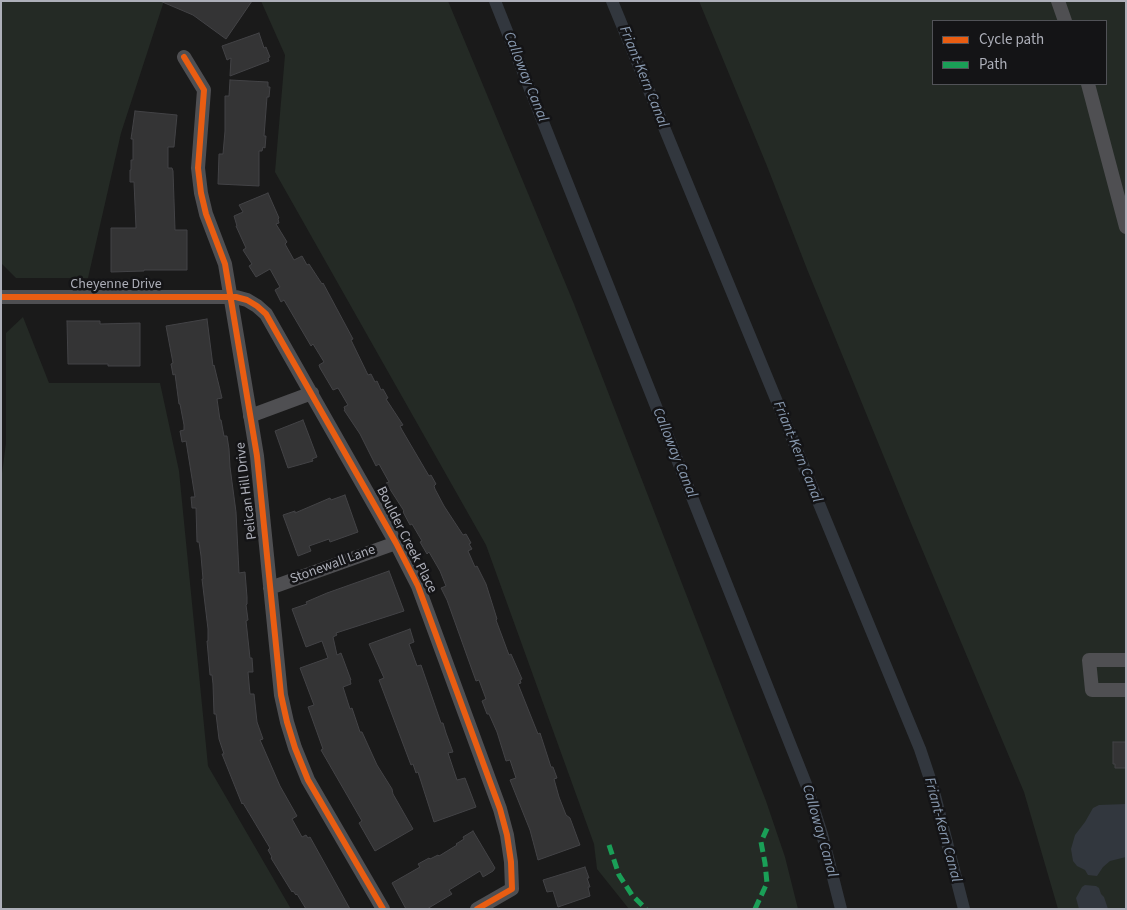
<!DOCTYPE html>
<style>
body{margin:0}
#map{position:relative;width:1127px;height:910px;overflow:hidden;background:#1a1a1a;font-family:"Source Sans 3",sans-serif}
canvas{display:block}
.frame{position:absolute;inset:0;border:2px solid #adafb9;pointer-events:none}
.legend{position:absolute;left:932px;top:20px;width:175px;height:65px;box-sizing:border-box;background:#141416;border:1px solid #515257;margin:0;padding:6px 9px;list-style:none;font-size:15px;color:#adafb9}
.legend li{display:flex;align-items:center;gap:10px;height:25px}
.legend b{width:25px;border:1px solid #515257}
</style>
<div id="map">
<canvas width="1127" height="910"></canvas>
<div class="frame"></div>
<ul class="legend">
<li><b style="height:6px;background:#e95d12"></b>Cycle path</li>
<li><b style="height:6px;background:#1a9f57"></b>Path</li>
</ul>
</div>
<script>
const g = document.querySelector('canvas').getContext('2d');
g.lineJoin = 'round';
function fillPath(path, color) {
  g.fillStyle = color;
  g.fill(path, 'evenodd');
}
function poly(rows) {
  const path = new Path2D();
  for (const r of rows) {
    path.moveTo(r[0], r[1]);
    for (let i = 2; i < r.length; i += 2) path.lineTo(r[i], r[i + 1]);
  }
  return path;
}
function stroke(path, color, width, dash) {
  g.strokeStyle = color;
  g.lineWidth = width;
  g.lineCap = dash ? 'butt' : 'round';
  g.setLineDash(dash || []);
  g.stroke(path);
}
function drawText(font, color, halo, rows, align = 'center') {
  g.font = font + ' "Source Sans 3",sans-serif';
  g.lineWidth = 5;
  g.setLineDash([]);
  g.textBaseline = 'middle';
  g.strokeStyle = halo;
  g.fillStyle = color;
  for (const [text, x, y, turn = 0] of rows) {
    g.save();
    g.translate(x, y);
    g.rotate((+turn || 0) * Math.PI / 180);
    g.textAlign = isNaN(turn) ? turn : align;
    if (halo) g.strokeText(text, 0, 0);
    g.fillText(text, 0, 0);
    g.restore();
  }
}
const green = poly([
 [1,1,164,1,121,133,88,278,16,278,1,263],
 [261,1,448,1,574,304,766,801,785,857,798,909,629,909,597,869,594,844,486,545,275,172,285,55],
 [699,1,1126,1,1126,909,1058,909,1024,792,911,523,807,269,767,166],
 [933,21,1106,21,1106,84,933,84],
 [23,317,49,383,160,383,179,471,208,766,291,909,1,909,1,481,6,443,6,333]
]);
const water = poly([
 [1126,804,1126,857,1110,861,1103,867,1097,876,1088,875,1085,870,1077,866,1073,861,1071,849,1075,835,1085,822,1093,808,1099,805],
 [1085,885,1096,886,1099,888,1101,894,1104,897,1108,909,1079,909,1076,898,1082,887]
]);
const canal = poly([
 [495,1,806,784,822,834,841,909],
 [612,1,920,749,933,788,964,909]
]);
const building = poly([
 [160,1,252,1,226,39,193,15,160,1],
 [259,33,264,48,266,47,270,57,268,58,269,61,230,76,231,58,227,60,222,46,259,33],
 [230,80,268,82,268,87,270,87,269,97,267,97,264,136,266,136,265,148,263,147,262,151,259,151,259,186,218,184,219,154,223,154,225,131,225,96,229,96,230,80],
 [135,111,177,115,174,147,168,147,168,168,172,168,173,171,175,230,187,230,187,270,144,270,144,271,111,272,111,228,136,228,134,182,130,182,130,170,131,170,131,160,133,160,133,139,131,139,135,111],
 [268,193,279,218,278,219,279,223,276,224,287,242,285,244,294,260,302,256,307,265,309,264,322,284,323,283,353,339,351,340,368,375,371,374,375,382,377,381,381,390,383,389,388,398,386,399,403,425,400,426,402,430,429,476,431,475,436,484,434,486,435,489,444,506,463,535,466,534,471,543,469,544,472,549,468,551,475,567,477,566,486,584,497,619,496,620,509,655,511,654,522,679,520,680,521,683,518,684,538,734,540,733,551,767,553,767,557,778,554,779,559,797,566,815,570,818,580,845,538,860,530,830,510,780,516,778,510,760,506,761,497,732,489,714,487,714,482,701,486,699,479,680,476,681,447,600,441,588,446,586,440,571,429,552,427,554,420,542,422,541,412,524,410,525,403,512,404,511,386,483,389,482,379,464,376,466,360,434,344,410,345,410,344,407,348,405,338,388,333,390,320,368,319,365,324,362,313,344,311,346,284,300,281,302,275,290,280,287,270,269,256,277,249,266,252,264,243,250,246,248,236,226,237,226,234,216,243,212,239,205,268,193],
 [207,319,213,366,214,365,222,398,217,399,220,420,221,420,224,436,227,436,229,449,230,467,236,512,239,573,245,572,247,597,247,604,246,605,248,620,246,621,250,658,252,658,253,672,248,672,250,694,254,694,257,722,263,739,260,740,280,786,297,816,292,819,302,837,306,835,308,838,310,837,350,909,306,909,297,894,296,895,293,891,292,892,271,858,272,857,268,850,270,848,243,803,242,804,222,754,224,754,219,739,216,714,214,714,213,684,212,675,210,675,207,641,208,641,208,629,202,579,203,579,201,556,199,542,197,542,196,508,192,508,191,497,195,497,186,441,182,442,180,431,184,430,184,425,180,404,179,404,175,374,173,375,171,364,173,363,166,326,207,319],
 [67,321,100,321,100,324,140,323,140,366,108,366,108,364,68,364,67,321],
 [303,420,317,457,312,459,313,461,288,468,275,431,303,420],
 [345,495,358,532,330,542,329,539,309,546,311,551,298,556,283,515,295,511,295,513,330,498,331,500,345,495],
 [389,571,404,611,336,633,337,635,333,637,337,655,341,653,351,680,350,680,351,684,343,687,350,709,352,708,360,732,362,732,377,765,392,789,393,794,413,829,375,851,359,823,362,821,321,750,323,749,308,707,314,705,300,668,328,658,322,641,306,647,292,609,307,604,306,602,327,593,389,571],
 [410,629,414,642,409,644,417,666,421,665,441,723,443,723,446,733,453,752,448,753,457,780,465,778,476,807,434,822,418,772,416,773,413,764,411,765,379,680,384,678,369,644,410,629],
 [1113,742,1126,742,1126,768,1115,768,1115,764,1113,764,1113,742],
 [473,831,495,868,493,871,483,877,480,871,449,890,452,894,427,909,406,909,392,883,420,867,418,864,429,858,430,859,438,855,439,856,457,845,456,844,464,839,463,837,473,831],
 [585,867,589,878,587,878,590,887,588,887,590,896,558,907,553,891,547,892,543,880,585,867]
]);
const minor = poly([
 [1058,1,1065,21],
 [184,57,204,90,198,168,201,193,206,214,225,264,257,456,281,695,287,722,295,748,308,780,383,909],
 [1088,84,1126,227],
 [1,297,236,297,247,300,257,306,266,314,396,543,418,586,500,809,507,835,511,862,512,889,477,909],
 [250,416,312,393],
 [270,588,396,543],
 [1126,660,1089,660,1092,690,1126,690]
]);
const quiet = poly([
 [609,845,619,875,632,895,646,909],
 [755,909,767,883,765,863,761,842,769,824]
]);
const cycleway = poly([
 [184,57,204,90,198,168,201,193,206,214,225,264,257,456,281,695,287,722,295,748,308,780,383,909],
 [1,297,236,297,247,300,257,306,266,314,396,543,418,586,500,809,507,835,511,862,512,889,477,909]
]);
const streetNames = [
 ["Cheyenne Drive",116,285],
 ["Pelican Hill Drive",247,491,-97],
 ["Boulder Creek Place",406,540,63],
 ["Stonewall Lane",333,565,-20]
];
const waterNames = [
 ["Calloway Canal",525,77,68],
 ["Friant-Kern Canal",643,77,68],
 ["Friant-Kern Canal",797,452,68],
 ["Calloway Canal",674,453,68],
 ["Friant-Kern Canal",942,830,75],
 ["Calloway Canal",819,831,74]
];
fillPath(green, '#242a25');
fillPath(water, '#32373e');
stroke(canal, '#32373e', 12);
fillPath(building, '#343435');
stroke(building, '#434346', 1);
stroke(minor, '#4f4f52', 14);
stroke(quiet, '#1a9f57', 5, [10, 5]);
stroke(cycleway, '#e95d12', 6);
drawText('14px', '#adafb9', '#141416', streetNames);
drawText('italic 15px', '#8899af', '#141416', waterNames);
</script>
